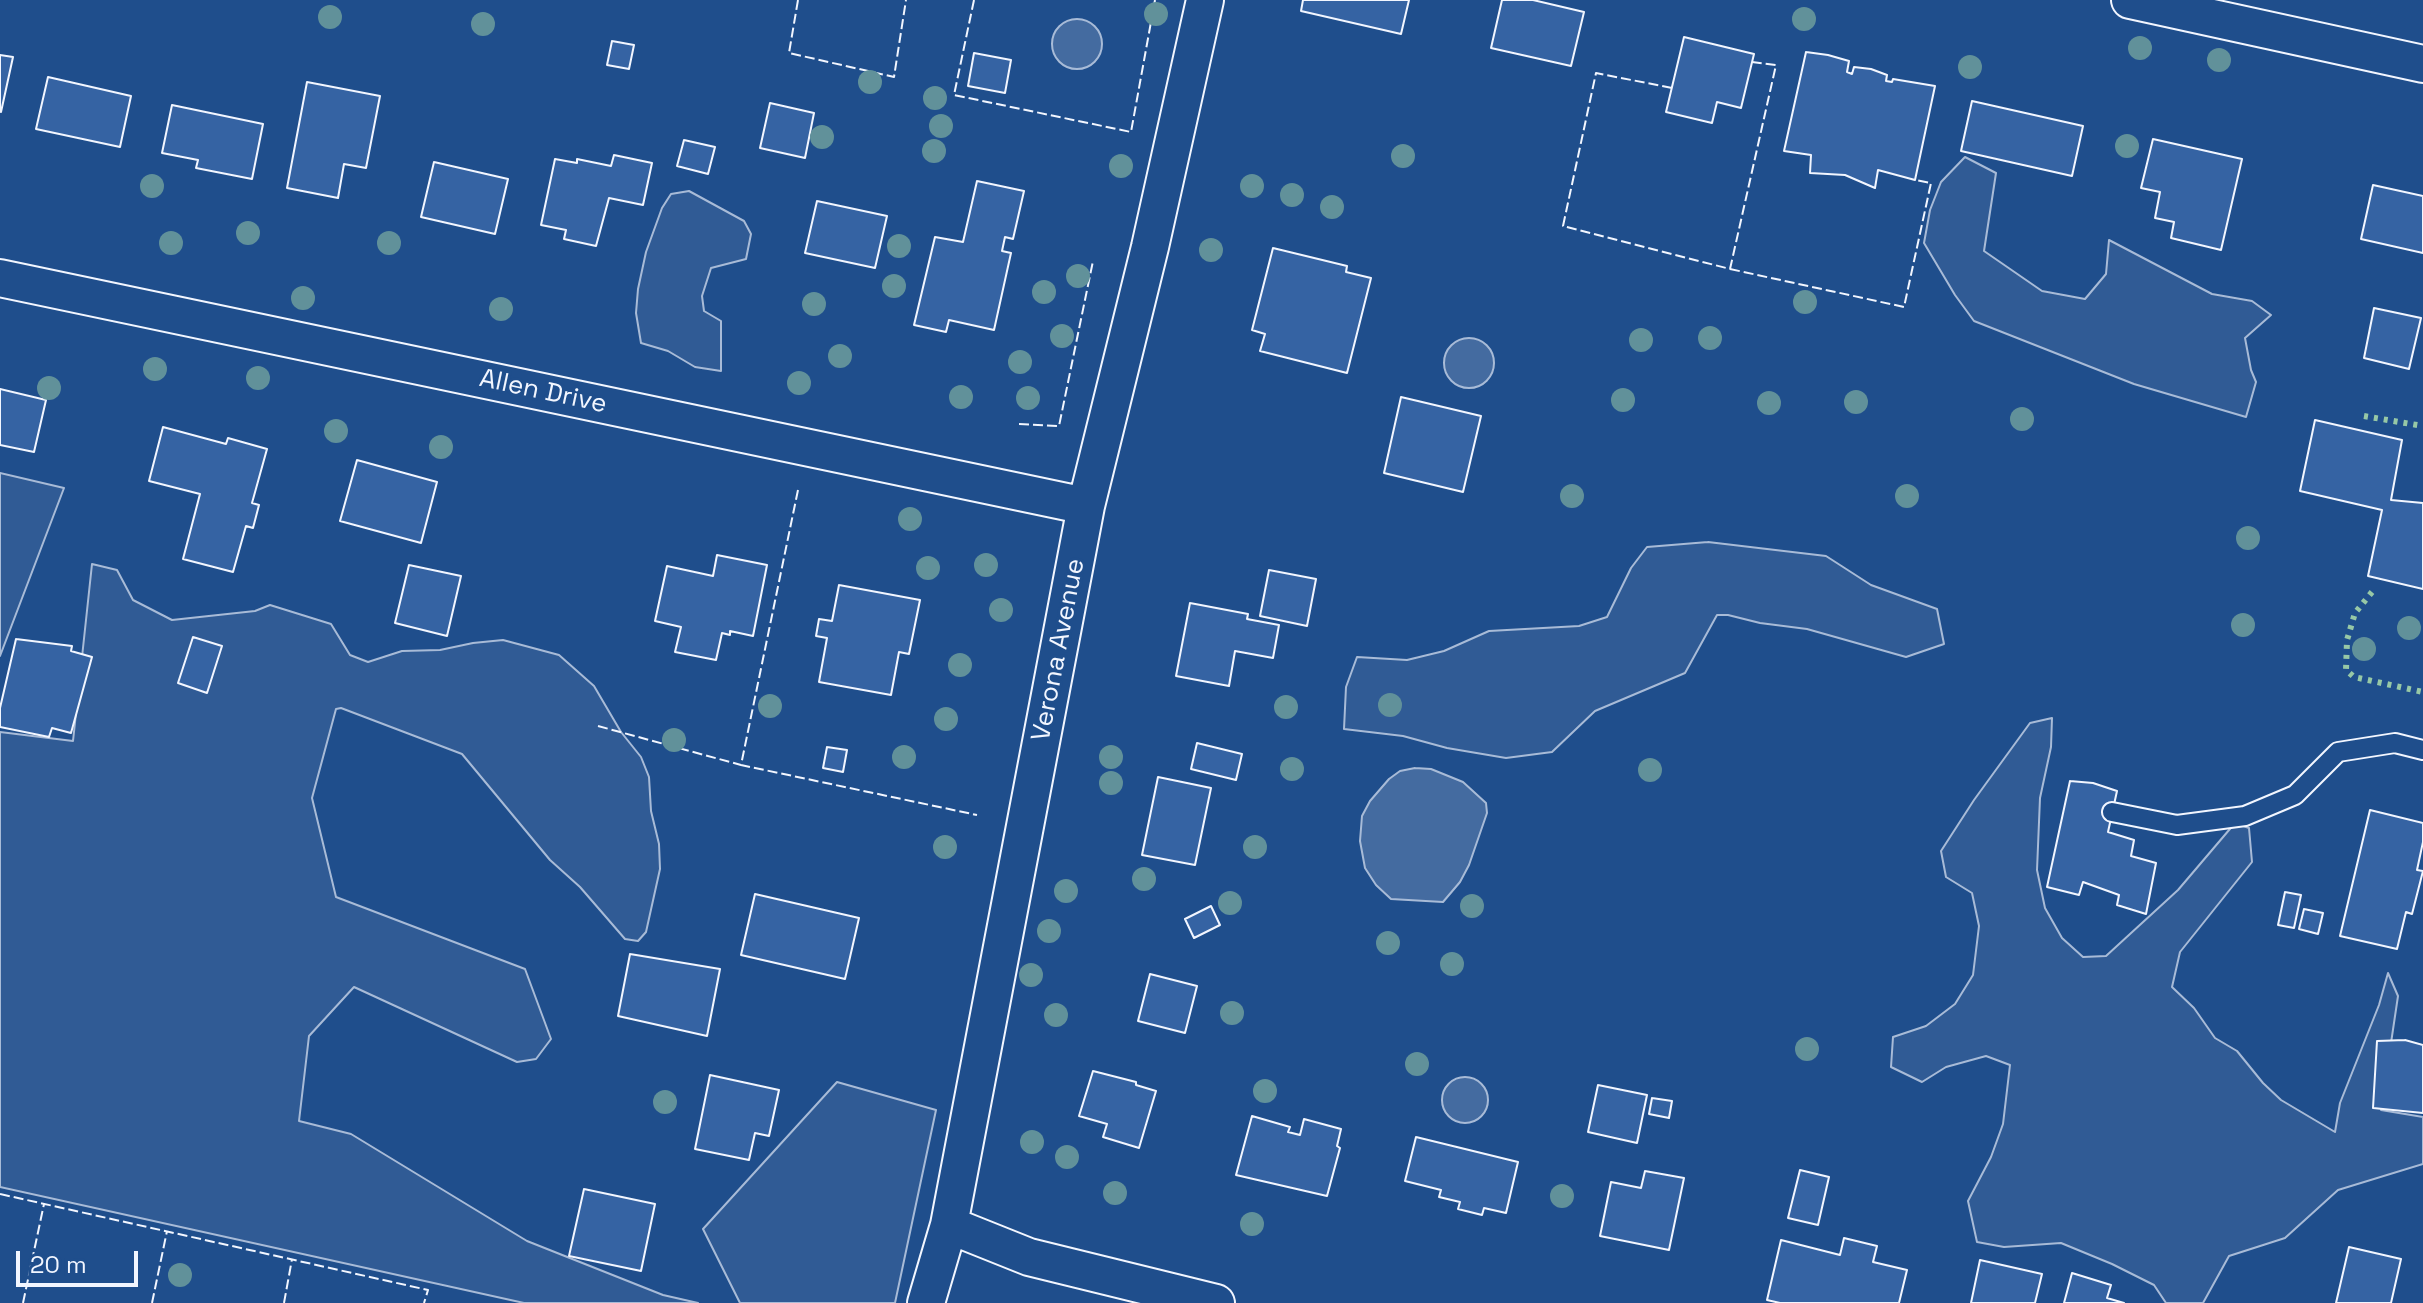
<!DOCTYPE html>
<style>
body{margin:0}
#map{position:relative;width:2423px;height:1303px;overflow:hidden;background:#1f4e8c;font-family:"Space Grotesk",sans-serif}
canvas{display:block}
.scale{position:absolute;left:16px;top:1251px;width:122px;height:36px;box-sizing:border-box;border:4px solid #f2f6ff;border-top:0;padding-left:10px;font-size:24px;line-height:28px;white-space:nowrap;color:#f2f6ff;-webkit-text-stroke:6px #1f4e8c;paint-order:stroke}
</style>
<div id="map">
<canvas width="2423" height="1303"></canvas>
<div class="scale">20 m</div>
</div>
<script>
const g = document.querySelector('canvas').getContext('2d');
g.lineJoin = 'round';
function fillPath(path, color) {
  g.fillStyle = color;
  g.fill(path, 'evenodd');
}
function poly(rows) {
  const path = new Path2D();
  for (const r of rows) {
    if (r.length === 3) {
      path.moveTo(r[0] + r[2], r[1]);
      path.arc(r[0], r[1], r[2], 0, 2 * Math.PI);
      continue;
    }
    path.moveTo(r[0], r[1]);
    for (let i = 2; i < r.length; i += 2) path.lineTo(r[i], r[i + 1]);
  }
  return path;
}
function stroke(path, color, width, dash) {
  g.strokeStyle = color;
  g.lineWidth = width;
  g.lineCap = dash ? 'butt' : 'round';
  g.setLineDash(dash || []);
  g.stroke(path);
}
function drawText(font, color, halo, rows, align = 'center') {
  g.font = font + ' "Space Grotesk",sans-serif';
  g.lineWidth = 6;
  g.setLineDash([]);
  g.textBaseline = 'middle';
  g.strokeStyle = halo;
  g.fillStyle = color;
  for (const [text, x, y, turn = 0] of rows) {
    g.save();
    g.translate(x, y);
    g.rotate((+turn || 0) * Math.PI / 180);
    g.textAlign = isNaN(turn) ? turn : align;
    if (halo) g.strokeText(text, 0, 0);
    g.fillText(text, 0, 0);
    g.restore();
  }
}
const built = poly([
 [1965,157,1996,173,1984,251,2042,291,2085,299,2106,274,2109,240,2212,294,2252,301,2271,315,2245,338,2251,370,2256,382,2246,417,2134,384,1974,321,1955,295,1924,243,1930,210,1941,182,1965,157],
 [689,191,744,221,751,234,746,259,711,268,702,296,704,311,721,321,721,371,695,367,668,351,641,343,636,313,638,289,646,252,662,208,671,194,689,191],
 [0,473,64,488,0,656,0,473],
 [1708,542,1826,556,1871,585,1937,609,1944,644,1906,657,1807,629,1760,623,1728,615,1717,615,1685,673,1595,711,1552,752,1506,758,1447,748,1403,736,1344,729,1346,687,1357,657,1407,660,1444,651,1489,631,1579,626,1607,617,1631,568,1647,547,1708,542],
 [92,564,117,570,133,600,172,620,255,611,270,605,331,624,350,655,368,662,402,651,440,650,473,643,503,640,559,655,594,686,621,732,641,757,649,777,651,811,659,844,660,869,646,932,638,941,625,939,580,887,550,860,462,754,341,708,336,709,312,798,336,897,525,969,551,1039,536,1059,517,1062,354,987,309,1036,299,1121,351,1134,527,1241,663,1295,698,1303,524,1303,0,1187,0,732,73,741,92,564],
 [2052,718,2051,747,2040,798,2037,870,2045,908,2062,938,2083,957,2106,956,2178,890,2235,823,2249,828,2252,862,2180,952,2172,987,2194,1008,2215,1038,2237,1051,2263,1083,2281,1100,2335,1132,2340,1103,2379,1005,2388,973,2398,996,2381,1110,2423,1117,2423,1164,2338,1190,2285,1238,2229,1256,2203,1303,2166,1303,2154,1285,2112,1264,2061,1243,2004,1247,1977,1242,1968,1201,1991,1157,2003,1124,2010,1065,1986,1056,1946,1067,1922,1082,1891,1067,1893,1037,1926,1026,1955,1004,1973,975,1979,926,1972,893,1946,877,1941,851,1974,800,2030,723,2052,718],
 [837,1082,936,1110,895,1303,740,1303,703,1229,837,1082]
]);
const water = poly([
 [1077,44,25],
 [1469,363,25],
 [1415,768,1431,769,1463,782,1486,803,1487,813,1469,865,1460,882,1443,902,1391,899,1376,885,1365,868,1360,841,1362,816,1370,801,1389,779,1400,771,1415,768],
 [1465,1100,23]
]);
const building = poly([
 [1303,0,1409,0,1401,34,1301,11,1303,0],
 [1502,0,1533,0,1584,12,1571,66,1491,48,1502,0],
 [1684,37,1754,54,1741,108,1717,102,1712,123,1666,112,1684,37],
 [612,41,634,45,629,69,607,65,612,41],
 [1806,52,1828,55,1849,61,1847,72,1852,74,1854,67,1871,69,1887,75,1886,81,1892,82,1893,79,1935,86,1915,180,1878,170,1875,188,1845,175,1810,173,1811,155,1784,151,1806,52],
 [974,53,1011,60,1005,93,968,86,974,53],
 [0,55,13,57,1,112,0,111,0,55],
 [48,77,131,96,120,147,36,129,48,77],
 [307,82,380,96,366,168,344,164,338,198,287,188,307,82],
 [1972,101,2083,126,2072,176,1961,151,1972,101],
 [770,103,814,113,805,158,760,148,770,103],
 [172,105,263,124,252,179,196,168,198,160,162,153,172,105],
 [2153,139,2242,159,2221,250,2171,238,2174,222,2155,218,2160,192,2141,188,2153,139],
 [684,140,715,147,708,174,677,166,684,140],
 [614,155,652,163,643,205,609,198,596,246,564,239,566,230,541,225,555,159,577,163,577,159,611,166,614,155],
 [434,162,508,179,495,234,421,217,434,162],
 [977,181,1024,191,1013,239,1005,237,1002,251,1011,253,994,330,949,320,946,332,914,325,935,237,963,242,977,181],
 [2373,185,2423,196,2423,253,2361,239,2373,185],
 [817,201,887,216,875,268,805,253,817,201],
 [1273,248,1347,266,1346,272,1371,278,1347,373,1260,351,1265,334,1252,330,1273,248],
 [2374,308,2421,318,2409,369,2364,358,2374,308],
 [0,389,46,400,34,452,0,445,0,389],
 [1401,397,1481,416,1463,492,1384,473,1401,397],
 [2315,420,2402,440,2391,500,2423,503,2423,589,2368,576,2382,510,2300,491,2315,420],
 [163,427,226,444,228,438,267,449,252,503,259,505,253,528,246,526,233,572,183,559,200,494,149,481,163,427],
 [357,460,437,482,421,543,340,521,357,460],
 [717,555,767,565,753,636,730,631,730,635,722,633,716,660,675,652,681,627,655,621,667,566,713,576,717,555],
 [409,565,461,576,447,636,395,623,409,565],
 [1269,570,1316,579,1307,626,1260,616,1269,570],
 [839,585,920,600,909,654,899,652,891,695,819,682,827,638,816,636,819,619,832,621,839,585],
 [1190,603,1248,614,1247,619,1279,625,1273,658,1235,651,1229,686,1176,676,1190,603],
 [193,637,222,646,207,693,178,683,193,637],
 [16,639,72,646,71,651,92,657,71,733,52,728,49,737,0,727,0,708,16,639],
 [1197,743,1242,754,1236,780,1191,769,1197,743],
 [827,747,847,750,843,772,823,768,827,747],
 [1158,777,1211,788,1195,865,1142,855,1158,777],
 [2070,781,2093,783,2117,791,2108,832,2134,840,2131,856,2156,863,2146,914,2117,905,2119,895,2083,882,2079,895,2047,887,2070,781],
 [2370,810,2423,823,2423,842,2417,870,2423,871,2412,914,2406,912,2397,949,2340,936,2370,810],
 [2285,892,2301,895,2294,928,2278,925,2285,892],
 [755,894,859,918,845,979,741,955,755,894],
 [1211,906,1220,925,1194,938,1185,919,1211,906],
 [2304,909,2323,913,2318,934,2299,929,2304,909],
 [630,954,720,969,707,1036,618,1016,630,954],
 [1150,974,1197,986,1185,1033,1138,1021,1150,974],
 [2405,1040,2423,1045,2423,1113,2373,1108,2377,1041,2405,1040],
 [1093,1071,1136,1082,1136,1085,1156,1091,1139,1148,1103,1137,1107,1124,1079,1116,1093,1071],
 [710,1075,779,1090,769,1136,755,1133,749,1160,695,1149,710,1075],
 [1598,1085,1647,1095,1637,1143,1588,1132,1598,1085],
 [1652,1098,1672,1101,1669,1118,1649,1114,1652,1098],
 [1252,1116,1290,1127,1288,1132,1300,1135,1304,1119,1341,1129,1337,1146,1340,1148,1327,1196,1236,1175,1252,1116],
 [1416,1137,1518,1162,1506,1213,1484,1208,1482,1215,1458,1209,1460,1202,1439,1197,1441,1190,1405,1181,1416,1137],
 [1800,1170,1829,1177,1818,1225,1788,1218,1800,1170],
 [1645,1171,1684,1178,1669,1250,1600,1236,1611,1182,1641,1188,1645,1171],
 [584,1189,655,1204,641,1271,569,1256,584,1189],
 [1844,1238,1877,1246,1873,1262,1907,1270,1899,1303,1780,1303,1767,1300,1781,1240,1840,1255,1844,1238],
 [2349,1247,2401,1259,2391,1303,2336,1303,2349,1247],
 [1980,1260,2042,1274,2035,1303,1971,1303,1980,1260],
 [2072,1273,2111,1285,2107,1298,2124,1303,2064,1303,2072,1273]
]);
const service = poly([
 [2112,812,2177,825,2245,816,2295,795,2338,752,2395,743,2423,750]
]);
const minor = poly([
 [2130,0,2423,64],
 [0,278,1086,506],
 [949,1225,1029,1257,1216,1303],
 [926,1303,949,1225,1086,506,1150,247,1205,0]
]);
const hedge = poly([
 [2364,416,2423,426],
 [2372,592,2355,613,2347,640,2346,670,2354,677,2423,692]
]);
const fence = poly([
 [798,0,789,53,894,77,906,0],
 [974,0,954,95,1131,132,1155,0],
 [1672,88,1596,73,1563,226,1730,269,1776,65,1752,62],
 [1730,269,1904,307,1931,183,1915,180],
 [1019,424,1059,426,1093,261],
 [798,490,741,765,977,815],
 [598,726,741,765],
 [0,1194,428,1290,424,1303],
 [23,1303,44,1204],
 [152,1303,167,1231],
 [284,1303,292,1259]
]);
const trees = [
 [1156,14],
 [330,17],
 [1804,19],
 [483,24],
 [2140,48],
 [2219,60],
 [1970,67],
 [870,82],
 [935,98],
 [941,126],
 [822,137],
 [2127,146],
 [934,151],
 [1403,156],
 [1121,166],
 [152,186],
 [1252,186],
 [1292,195],
 [1332,207],
 [248,233],
 [171,243],
 [389,243],
 [899,246],
 [1211,250],
 [1078,276],
 [894,286],
 [1044,292],
 [303,298],
 [1805,302],
 [814,304],
 [501,309],
 [1062,336],
 [1710,338],
 [1641,340],
 [840,356],
 [1020,362],
 [155,369],
 [258,378],
 [799,383],
 [49,388],
 [961,397],
 [1028,398],
 [1623,400],
 [1856,402],
 [1769,403],
 [2022,419],
 [336,431],
 [441,447],
 [1572,496],
 [1907,496],
 [910,519],
 [2248,538],
 [986,565],
 [928,568],
 [1001,610],
 [2243,625],
 [2409,628],
 [2364,649],
 [960,665],
 [1390,705],
 [770,706],
 [1286,707],
 [946,719],
 [674,740],
 [904,757],
 [1111,757],
 [1292,769],
 [1650,770],
 [1111,783],
 [945,847],
 [1255,847],
 [1144,879],
 [1066,891],
 [1230,903],
 [1472,906],
 [1049,931],
 [1388,943],
 [1452,964],
 [1031,975],
 [1232,1013],
 [1056,1015],
 [1807,1049],
 [1417,1064],
 [1265,1091],
 [665,1102],
 [1032,1142],
 [1067,1157],
 [1115,1193],
 [1562,1196],
 [1252,1224],
 [180,1275]
];
const streetNames = [
 ["Allen Drive",543,392,12],
 ["Verona Avenue",1059,650,-79]
];
fillPath(built, '#305b95');
stroke(built, '#a8bbd7', 2);
fillPath(water, '#446ba0');
stroke(water, '#a8bbd7', 2);
fillPath(building, '#3563a3');
stroke(building, '#f2f6ff', 2);
stroke(service, '#f2f6ff', 22);
stroke(minor, '#f2f6ff', 40);
stroke(service, '#1f4e8c', 18);
stroke(minor, '#1f4e8c', 36);
stroke(hedge, '#97c8a6', 6, [4, 6]);
stroke(fence, '#f2f6ff', 2, [10, 4]);
g.fillStyle = '#61919a';
for (const [x, y] of trees) {
  g.beginPath();
  g.arc(x, y, 12, 0, 2 * Math.PI);
  g.fill();
}
drawText('26px', '#f2f6ff', '#1f4e8c', streetNames);
</script>
